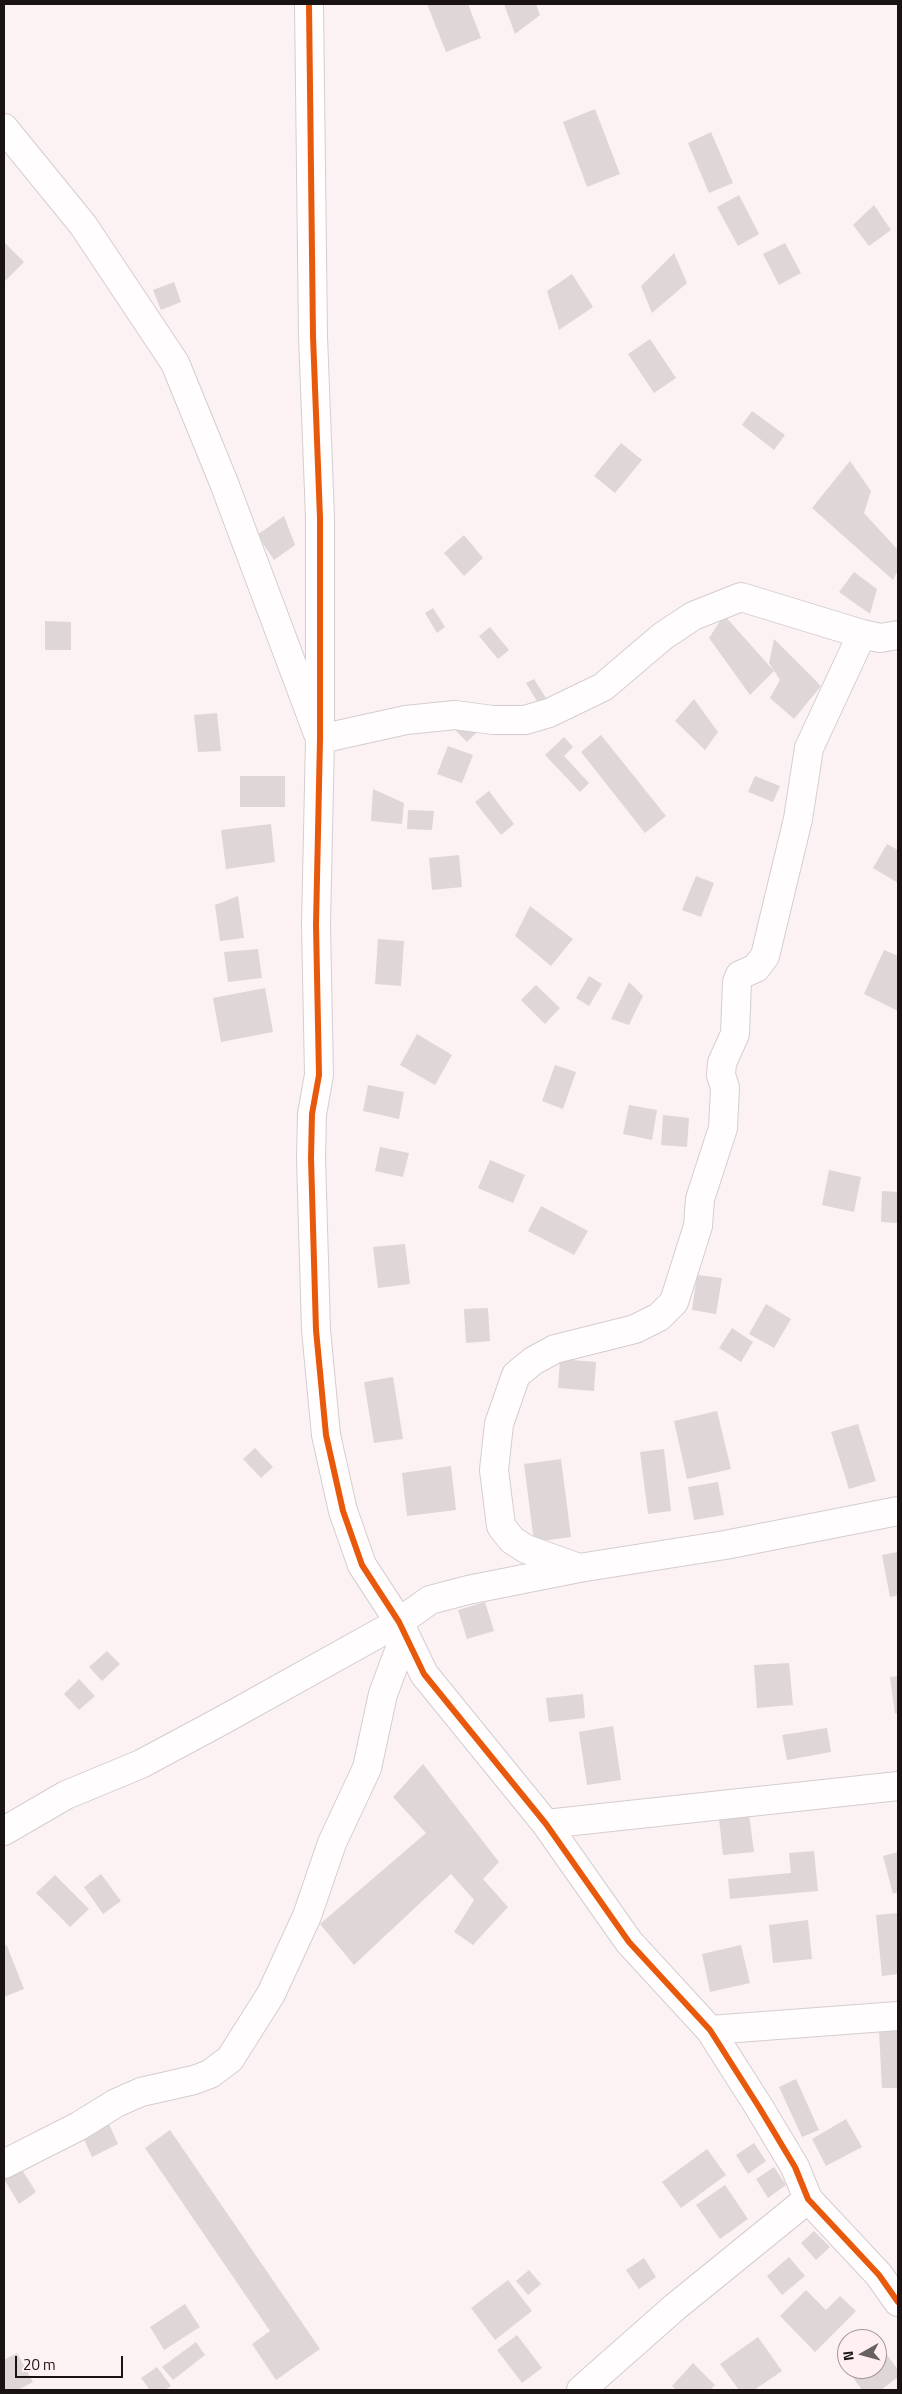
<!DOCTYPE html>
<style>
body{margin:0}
#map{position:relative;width:902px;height:2394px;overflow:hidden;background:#fcf2f4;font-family:"Titillium Web",sans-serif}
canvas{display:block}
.frame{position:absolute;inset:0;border:5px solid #191314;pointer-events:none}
.north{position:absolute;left:837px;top:2329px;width:50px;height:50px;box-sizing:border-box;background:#ffeff2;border:1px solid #a39799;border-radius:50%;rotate:263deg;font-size:14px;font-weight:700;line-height:20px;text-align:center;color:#191314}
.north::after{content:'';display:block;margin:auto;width:18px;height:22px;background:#686162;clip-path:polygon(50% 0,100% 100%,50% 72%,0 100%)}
.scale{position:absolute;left:15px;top:2356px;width:108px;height:22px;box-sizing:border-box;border:2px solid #191314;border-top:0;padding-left:6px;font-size:15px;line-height:18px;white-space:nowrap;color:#191314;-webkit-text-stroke:4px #ffeff2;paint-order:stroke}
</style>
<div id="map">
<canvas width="902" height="2394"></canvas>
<div class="frame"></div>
<div class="north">N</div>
<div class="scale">20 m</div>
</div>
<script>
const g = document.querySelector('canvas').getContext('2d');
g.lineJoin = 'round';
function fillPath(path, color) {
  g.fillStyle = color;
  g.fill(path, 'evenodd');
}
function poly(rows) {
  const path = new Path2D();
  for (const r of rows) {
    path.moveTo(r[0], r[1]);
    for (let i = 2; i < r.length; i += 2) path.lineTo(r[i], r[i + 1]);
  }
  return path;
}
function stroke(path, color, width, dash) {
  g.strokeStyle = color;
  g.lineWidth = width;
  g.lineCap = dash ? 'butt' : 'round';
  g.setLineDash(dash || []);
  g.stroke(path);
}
const building = poly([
 [427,4,468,4,481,38,446,52],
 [504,4,536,4,540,15,515,34],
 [595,109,620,174,587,187,563,122],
 [711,132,733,183,709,193,688,143],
 [739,195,759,234,738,246,717,207],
 [874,205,891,230,869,246,853,225],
 [4,242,24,262,4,282],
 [785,243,801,273,779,285,763,254],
 [674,253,687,283,652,313,641,286],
 [572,274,593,307,559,330,547,291],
 [174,282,181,302,161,310,153,290],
 [650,339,676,378,654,393,628,354],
 [752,411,785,435,774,450,742,425],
 [621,443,642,460,615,493,594,476],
 [850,461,871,491,864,513,898,550,898,570,893,580,812,508],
 [284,516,295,545,274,560,257,535],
 [464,535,483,558,464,576,444,553],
 [854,572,877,589,870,614,839,592],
 [433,608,445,627,437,633,425,613],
 [724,615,774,671,750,695,709,638],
 [45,621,71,622,71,650,45,650],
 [490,627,509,650,498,659,479,636],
 [774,639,821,686,794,719,770,698,780,680,769,663],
 [534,679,546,698,538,703,526,683],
 [694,699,718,732,705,750,675,721],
 [217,713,221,751,198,752,194,715],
 [450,725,478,731,467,742],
 [601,735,666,816,645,833,581,752],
 [564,737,573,747,564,756,589,783,580,792,545,755],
 [448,746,473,755,462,783,437,774],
 [240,776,285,776,285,807,240,807],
 [755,776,780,786,773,802,748,792],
 [373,789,404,803,402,824,371,821],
 [489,791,514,824,501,835,475,802],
 [408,810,434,811,432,830,407,829],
 [271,824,275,862,226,869,221,830],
 [887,844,898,850,898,883,873,868],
 [459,855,462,887,432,890,429,858],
 [696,876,714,883,701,917,682,910],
 [238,896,244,938,220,941,215,905],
 [530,906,573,939,551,966,515,936],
 [378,939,404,941,401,986,375,984],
 [258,949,262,978,228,982,224,952],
 [884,950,898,956,898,1011,864,994],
 [589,976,602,984,589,1006,576,998],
 [629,982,643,996,629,1025,611,1019],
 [536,985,560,1008,545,1024,521,1000],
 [265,988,273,1032,221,1042,213,998],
 [417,1034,452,1055,435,1085,400,1065],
 [555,1065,576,1072,563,1109,542,1101],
 [368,1085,404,1092,399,1119,363,1111],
 [629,1105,657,1110,652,1140,623,1134],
 [663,1115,689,1118,687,1147,661,1145],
 [380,1147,409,1153,403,1177,375,1171],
 [490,1160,525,1175,513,1203,478,1188],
 [829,1170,861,1177,854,1212,822,1205],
 [882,1191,898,1192,898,1223,881,1222],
 [541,1206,588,1231,574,1255,528,1231],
 [405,1244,410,1284,378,1288,373,1247],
 [697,1275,722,1278,716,1314,692,1310],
 [766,1304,791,1319,774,1348,749,1334],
 [488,1308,490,1341,466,1343,464,1309],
 [732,1328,753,1342,741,1362,719,1348],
 [560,1359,596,1362,594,1391,558,1388],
 [393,1377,403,1439,374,1443,364,1382],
 [717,1411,731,1469,687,1479,674,1421],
 [858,1424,876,1481,849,1489,831,1432],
 [255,1448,273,1467,261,1478,243,1459],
 [664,1449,671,1511,648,1514,640,1452],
 [561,1459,571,1537,534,1542,524,1464],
 [451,1466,456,1510,407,1516,402,1473],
 [718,1482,724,1515,694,1520,688,1487],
 [898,1552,898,1595,890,1597,882,1555],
 [485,1602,494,1631,467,1639,458,1610],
 [107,1651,120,1664,102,1681,89,1667],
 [789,1663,793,1705,757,1708,754,1665],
 [898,1676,898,1713,895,1714,890,1677],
 [79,1679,95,1696,79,1710,64,1694],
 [583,1694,585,1718,549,1722,546,1698],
 [613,1726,621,1780,587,1785,579,1732],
 [827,1728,831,1752,787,1760,782,1735],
 [423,1764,499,1862,483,1879,508,1907,473,1945,454,1932,474,1900,451,1874,354,1965,320,1924,426,1833,393,1797],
 [748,1807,754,1852,723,1855,718,1810],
 [814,1851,818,1891,730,1899,728,1879,791,1873,789,1853],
 [898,1852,898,1892,893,1894,883,1856],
 [101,1874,121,1901,103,1914,84,1887],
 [55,1875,89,1909,70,1927,36,1893],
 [898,1913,898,1974,882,1976,876,1915],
 [808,1920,812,1959,773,1963,769,1925],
 [4,1944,7,1946,24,1989,4,1997],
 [741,1945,750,1983,710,1992,702,1954],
 [898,2030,898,2088,882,2088,879,2031],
 [796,2079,819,2130,802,2137,779,2087],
 [846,2119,862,2147,826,2166,812,2139],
 [109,2124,118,2144,92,2157,83,2137],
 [170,2130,320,2349,276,2380,252,2344,270,2331,145,2148],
 [754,2143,766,2161,748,2174,736,2155],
 [707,2149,726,2175,681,2208,662,2182],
 [774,2167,786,2185,768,2198,756,2179],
 [21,2168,36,2192,19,2204,4,2179],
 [725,2185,748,2219,720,2239,696,2205],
 [814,2231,830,2247,816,2260,801,2243],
 [789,2257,805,2276,782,2295,767,2276],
 [644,2258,656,2277,639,2289,626,2270],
 [529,2270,541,2284,528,2295,516,2281],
 [508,2280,532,2311,495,2340,471,2308],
 [806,2290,826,2310,840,2296,856,2311,815,2352,780,2316],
 [185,2304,200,2327,164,2350,150,2327],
 [517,2335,542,2368,522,2383,497,2350],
 [758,2337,782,2371,754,2390,739,2390,720,2364],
 [877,2341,898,2370,898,2377,881,2390,862,2390,841,2361,847,2357,847,2369,877,2369],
 [196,2342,205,2355,173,2380,162,2367],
 [17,2353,33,2382,18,2390,4,2390,4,2360],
 [693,2363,715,2385,710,2390,676,2390,672,2386],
 [157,2367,171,2386,165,2390,150,2390,141,2378]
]);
const minor = poly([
 [309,4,313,336,320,518,320,739,316,925,319,1075,312,1114,311,1158,316,1330,326,1435,343,1511,362,1565,399,1622,424,1674,546,1824,629,1942,710,2030,759,2107,795,2167,808,2199,879,2275,898,2302],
 [4,128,83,225,175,363,224,483,320,739,406,720,455,715,493,720,525,720,549,713,603,687,663,636,693,616,741,597,862,634,880,638,898,635],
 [579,1568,526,1549,512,1540,501,1526,494,1470,499,1424,516,1375,533,1361,555,1349,635,1329,659,1317,674,1302,698,1226,700,1199,723,1128,725,1088,721,1075,722,1063,735,1034,737,982,740,975,756,968,765,956,798,819,809,748,862,634],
 [546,1824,898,1786],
 [4,1831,66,1795,141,1764,223,1720,399,1622,430,1600,468,1590,579,1568,725,1545,898,1511],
 [710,2030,898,2016],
 [4,2164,79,2126,116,2103,141,2092,194,2080,210,2074,230,2059,271,1994,307,1916,332,1843,367,1768,383,1694,405,1635],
 [581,2390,675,2307,808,2199]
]);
const cycleway = poly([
 [309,4,313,336,320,518,320,739,316,925,319,1075,312,1114,311,1158,316,1330,326,1435,343,1511,362,1565,399,1622,424,1674,546,1824,629,1942,710,2030,759,2107,795,2167,808,2199,879,2275,898,2302]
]);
fillPath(building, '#dfd6d8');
stroke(minor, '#d5cdcf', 30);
stroke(minor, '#fffdfd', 28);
stroke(cycleway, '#e8590c', 6);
</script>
